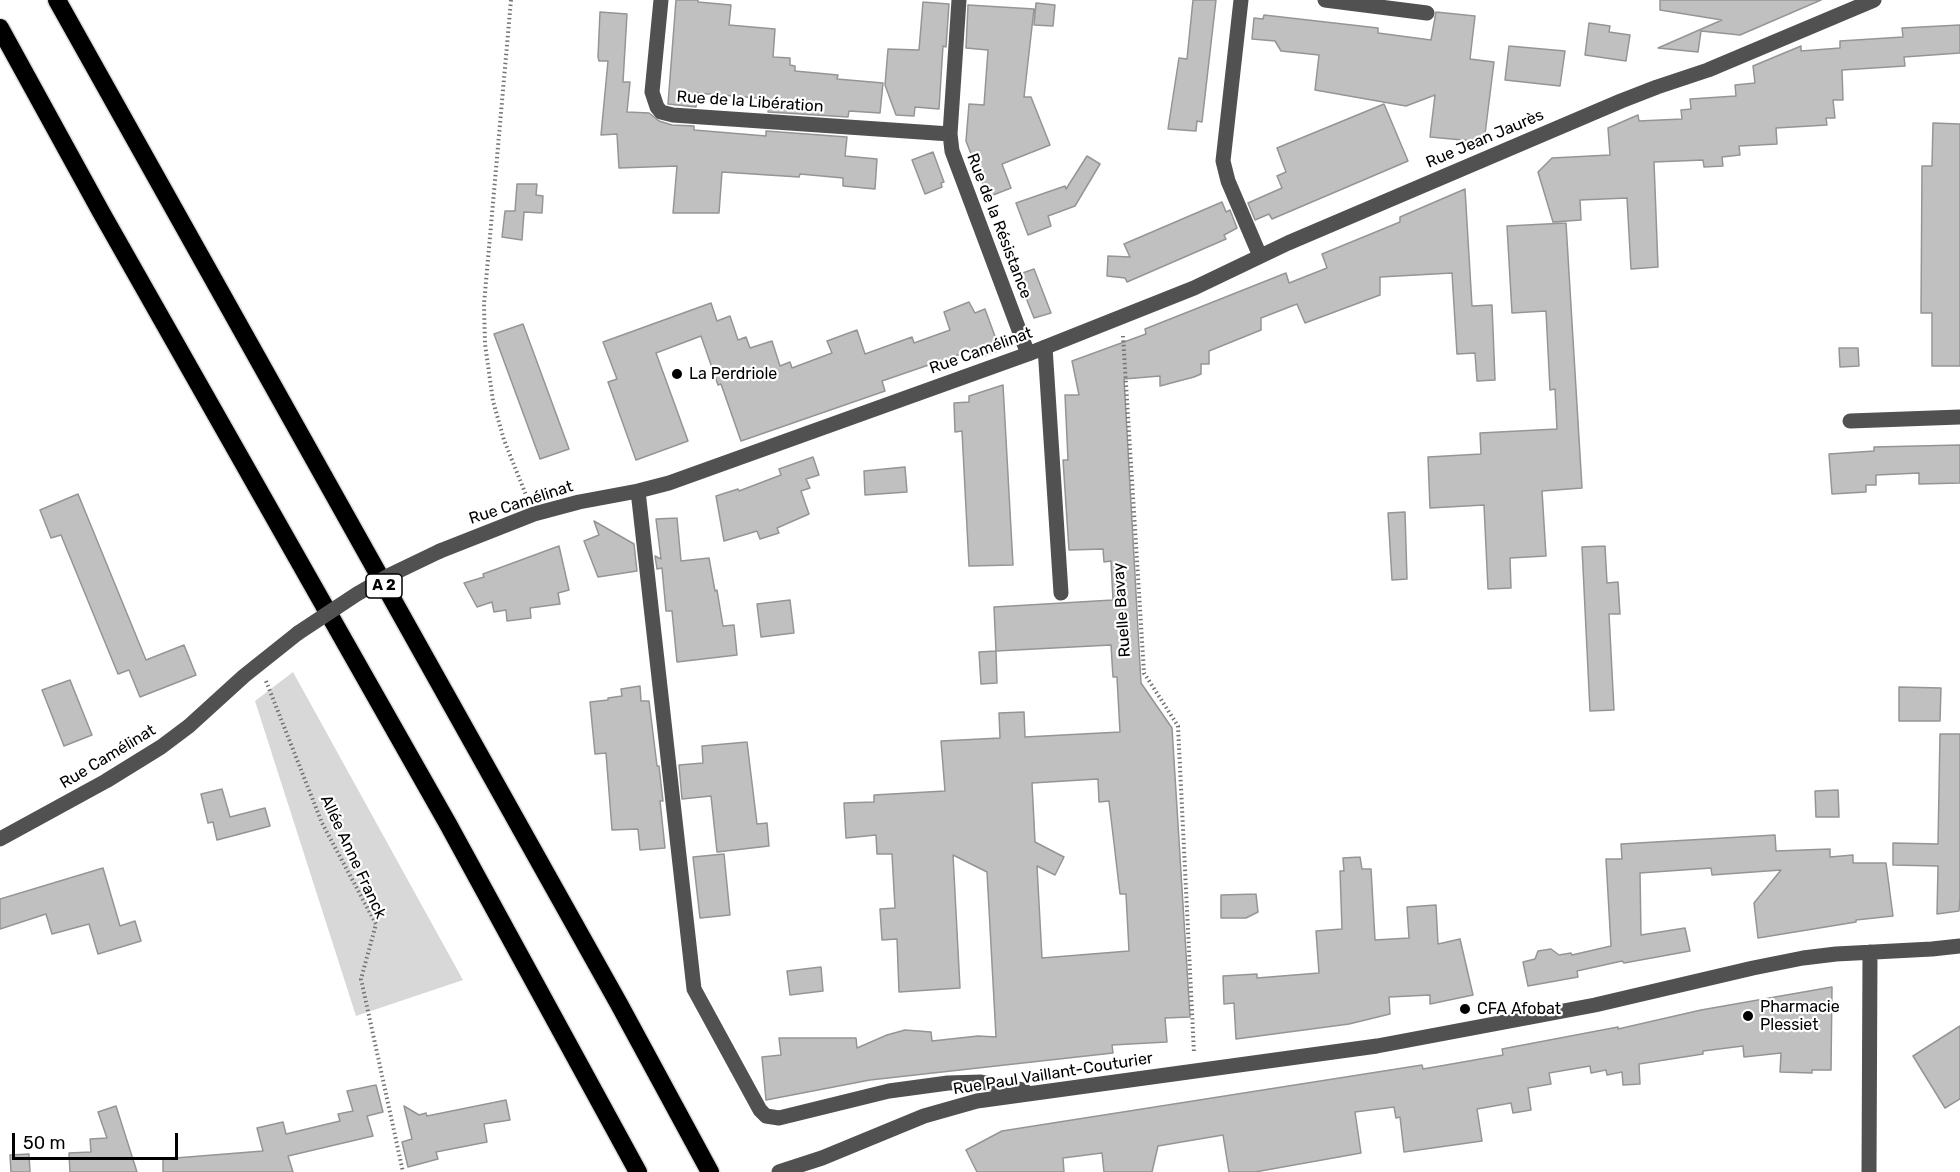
<!DOCTYPE html>
<meta charset="utf-8">
<style>
body{margin:0}
#map{position:relative;width:1960px;height:1172px;overflow:hidden;background:#fff;font-family:Rubik,sans-serif}
canvas{display:block}
.scale{position:absolute;left:12px;top:1133px;width:166px;height:27px;box-sizing:border-box;border:3px solid #000;border-top:0;padding-left:8px;font-size:18px;line-height:21px;white-space:nowrap;color:#000;-webkit-text-stroke:4px #fff;paint-order:stroke}
</style>
<div id="map">
<canvas width="1960" height="1172"></canvas>
<div class="scale">50 m</div>
</div>
<script>
const g = document.querySelector('canvas').getContext('2d');
g.lineJoin = 'round';
function fillPath(path, color) {
  g.fillStyle = color;
  g.fill(path, 'evenodd');
}
function poly(rows) {
  const path = new Path2D();
  for (const r of rows) {
    path.moveTo(r[0], r[1]);
    for (let i = 2; i < r.length; i += 2) path.lineTo(r[i], r[i + 1]);
  }
  return path;
}
function stroke(path, color, width, dash) {
  g.strokeStyle = color;
  g.lineWidth = width;
  g.lineCap = dash ? 'butt' : 'round';
  g.setLineDash(dash || []);
  g.stroke(path);
}
function drawText(font, color, halo, rows, align = 'center') {
  g.font = font + ' Rubik,sans-serif';
  g.lineWidth = 4.5;
  g.setLineDash([]);
  g.textBaseline = 'middle';
  g.strokeStyle = halo;
  g.fillStyle = color;
  for (const [text, x, y, turn = 0] of rows) {
    g.save();
    g.translate(x, y);
    g.rotate((+turn || 0) * Math.PI / 180);
    g.textAlign = isNaN(turn) ? turn : align;
    if (halo) g.strokeText(text, 0, 0);
    g.fillText(text, 0, 0);
    g.restore();
  }
}
const green = poly([
 [293,672,463,980,356,1016,255,701]
]);
const building = poly([
 [676,0,698,0,698,2,731,5,729,25,775,29,773,57,790,58,790,65,795,66,795,71,838,75,837,79,883,83,880,113,849,111,848,117,768,112,769,99,697,93,696,107,668,104,676,0],
 [1193,0,1216,0,1202,122,1197,121,1196,131,1168,129,1179,58,1187,59,1193,0],
 [1660,0,1821,0,1740,35,1701,31,1698,52,1658,48,1722,20,1660,10,1660,0],
 [923,2,949,4,946,47,943,46,939,109,915,107,914,116,896,115,885,85,888,49,919,50,923,2],
 [1036,3,1055,5,1053,26,1034,25,1036,3],
 [968,5,1034,9,1024,97,1031,97,1050,145,1002,164,1011,188,988,197,966,141,969,104,984,105,988,50,966,48,968,5],
 [600,12,627,14,623,82,630,82,627,112,649,113,659,121,672,125,694,126,694,130,766,136,766,131,847,137,845,156,877,159,875,189,843,186,843,178,800,174,799,177,722,172,719,213,673,213,677,166,619,168,617,134,601,135,608,61,599,61,598,57,600,12],
 [1436,12,1475,16,1470,59,1494,62,1484,142,1430,137,1435,95,1406,106,1315,90,1319,55,1281,51,1275,41,1252,39,1254,18,1263,19,1264,15,1378,28,1378,33,1431,40,1436,12],
 [1589,23,1610,26,1609,32,1630,35,1626,61,1585,55,1589,23],
 [1960,25,1960,53,1904,57,1905,66,1842,70,1843,100,1833,100,1835,118,1826,118,1827,125,1776,128,1777,144,1739,146,1740,155,1722,157,1723,166,1704,167,1703,160,1654,162,1658,267,1631,269,1627,198,1580,200,1581,220,1553,222,1538,172,1552,158,1610,155,1608,128,1638,115,1639,121,1682,119,1681,110,1691,109,1690,99,1736,96,1735,85,1755,83,1753,66,1801,46,1801,51,1840,48,1840,41,1903,37,1902,28,1960,25],
 [1509,46,1565,51,1560,86,1505,80,1509,46],
 [1384,104,1408,161,1272,219,1269,214,1255,220,1248,203,1282,188,1277,176,1286,172,1277,148,1384,104],
 [1933,123,1960,124,1960,366,1932,366,1932,313,1921,313,1922,166,1932,166,1933,123],
 [933,152,944,182,941,183,942,187,925,194,912,160,933,152],
 [1087,156,1100,164,1075,206,1048,216,1051,226,1028,235,1016,203,1065,186,1066,189,1087,156],
 [517,184,537,184,536,195,543,196,542,213,524,212,522,240,502,237,505,211,515,211,517,184],
 [1465,189,1472,306,1492,305,1495,380,1477,381,1475,353,1457,354,1452,273,1380,277,1380,295,1305,323,1297,304,1261,318,1261,330,1209,351,1209,364,1201,364,1201,374,1194,377,1160,386,1160,376,1124,379,1141,683,1172,728,1190,1017,1165,1018,1167,1042,1112,1045,1113,1053,870,1080,766,1100,762,1057,781,1055,779,1038,856,1038,857,1048,887,1035,905,1030,931,1032,932,1041,978,1036,996,1037,987,872,953,855,960,988,899,992,897,939,882,940,880,909,895,908,892,854,877,854,876,835,846,838,844,803,874,802,874,795,945,791,941,741,1000,738,999,713,1024,712,1025,737,1120,732,1117,677,1113,677,1111,645,996,651,997,683,981,684,979,652,996,651,994,607,1113,600,1111,561,1104,562,1103,549,1069,550,1063,460,1068,460,1065,395,1079,395,1072,361,1146,334,1145,329,1286,273,1289,283,1327,268,1322,254,1400,222,1400,217,1465,189],
 [1098,779,1099,802,1109,801,1120,894,1126,894,1129,951,1042,958,1037,866,1055,875,1064,857,1035,842,1032,783,1098,779],
 [1222,202,1226,212,1230,210,1237,228,1224,235,1226,239,1127,282,1125,278,1107,276,1108,256,1130,257,1124,244,1222,202],
 [1566,223,1582,488,1542,491,1546,556,1510,558,1511,588,1488,589,1484,505,1430,508,1428,457,1481,454,1480,433,1557,429,1555,389,1550,390,1546,311,1512,313,1507,226,1566,223],
 [1034,269,1051,313,1034,318,1017,275,1034,269],
 [969,302,975,313,985,309,1000,350,984,356,981,347,882,381,885,391,741,441,721,384,718,385,701,336,656,353,688,441,636,460,608,382,617,379,603,342,711,303,717,321,730,316,738,340,746,337,750,348,772,341,780,366,790,362,792,368,832,353,827,341,857,330,865,354,912,337,914,343,950,330,944,312,969,302],
 [523,324,569,449,540,459,494,334,523,324],
 [1839,348,1858,348,1859,366,1840,367,1839,348],
 [1003,385,1013,565,969,566,962,431,955,432,954,403,969,402,969,396,1003,385],
 [1960,445,1960,483,1919,484,1919,473,1876,475,1876,485,1866,485,1866,492,1832,494,1829,454,1874,451,1874,447,1960,445],
 [813,457,819,475,806,479,810,488,801,491,809,514,777,528,779,533,760,539,757,531,724,541,716,496,738,489,739,491,781,475,779,469,813,457],
 [905,467,907,492,865,495,864,471,905,467],
 [78,494,146,660,184,645,196,675,140,697,129,670,118,674,61,535,51,538,40,510,78,494],
 [1405,512,1407,579,1392,580,1388,513,1405,512],
 [677,518,681,561,709,558,715,591,717,590,723,626,734,625,737,655,677,662,672,611,666,611,662,568,657,569,655,556,661,559,656,519,677,518],
 [594,521,634,544,637,571,598,577,584,541,599,535,594,521],
 [559,546,569,590,558,593,560,604,530,608,531,618,507,621,506,610,494,612,492,602,477,607,464,583,484,577,483,574,559,546],
 [1605,546,1607,583,1618,582,1620,614,1609,614,1614,710,1590,711,1582,547,1605,546],
 [790,600,794,633,761,637,757,604,790,600],
 [70,680,92,735,64,746,42,690,70,680],
 [640,686,641,701,649,701,657,766,659,766,663,801,660,801,665,848,640,850,638,829,612,830,606,753,595,754,590,702,608,700,608,698,622,696,621,689,640,686],
 [1899,687,1941,688,1940,721,1899,721,1899,687],
 [1940,734,1960,734,1960,897,1959,911,1937,914,1938,866,1893,865,1893,843,1938,844,1940,734],
 [747,742,757,824,767,823,769,846,717,852,711,796,682,799,679,765,703,763,702,746,747,742],
 [222,789,230,817,265,808,270,826,217,840,213,822,208,823,201,794,222,789],
 [1838,790,1839,817,1816,817,1815,791,1838,790],
 [1775,835,1776,851,1830,849,1830,857,1853,855,1853,863,1886,863,1893,916,1856,920,1856,922,1758,938,1754,903,1781,870,1712,875,1711,868,1640,873,1641,935,1685,928,1690,951,1624,963,1622,961,1577,971,1578,977,1528,986,1523,962,1535,959,1538,951,1551,949,1559,955,1571,953,1572,955,1611,946,1606,859,1622,859,1621,844,1775,835],
 [724,854,730,915,700,918,693,857,724,854],
 [1360,857,1362,869,1371,869,1375,940,1409,938,1407,907,1436,905,1438,944,1460,939,1473,995,1430,1004,1430,995,1389,997,1390,1014,1349,1024,1236,1039,1234,1003,1224,1004,1223,976,1257,974,1257,978,1319,973,1316,931,1342,929,1340,871,1344,871,1343,858,1360,857],
 [103,868,120,926,135,921,141,941,98,954,89,924,52,934,46,914,0,929,0,899,103,868],
 [1256,894,1258,912,1246,918,1221,918,1221,895,1256,894],
 [821,967,823,991,790,995,787,971,821,967],
 [1832,987,1831,1070,1812,1070,1812,1073,1780,1072,1781,1053,1744,1057,1743,1046,1703,1051,1703,1054,1639,1064,1640,1084,1623,1085,1622,1072,1607,1075,1606,1070,1591,1073,1590,1066,1549,1073,1551,1084,1528,1088,1531,1110,1513,1113,1511,1103,1477,1109,1482,1141,1404,1152,1400,1117,1396,1118,1394,1107,1355,1112,1361,1153,1255,1172,1229,1172,1223,1135,1158,1146,1152,1172,1104,1172,1102,1153,1063,1158,1064,1172,977,1172,966,1150,1002,1131,1422,1065,1423,1069,1503,1055,1502,1049,1618,1027,1618,1029,1701,1010,1832,987],
 [1960,1026,1960,1099,1945,1108,1913,1056,1960,1026],
 [376,1085,383,1112,367,1116,373,1136,288,1156,293,1172,163,1172,163,1159,263,1151,257,1128,283,1122,286,1134,340,1121,338,1114,353,1111,347,1091,376,1085],
 [506,1100,510,1120,484,1124,487,1142,436,1152,438,1159,408,1167,402,1142,412,1139,404,1106,419,1115,426,1113,427,1116,506,1100],
 [116,1106,137,1172,70,1172,69,1153,91,1152,90,1139,107,1138,98,1112,116,1106],
 [29,1154,30,1172,11,1172,10,1155,29,1154]
]);
const path = poly([
 [511,0,484,304,485,344,493,401,504,440,528,500],
 [1123,336,1144,673,1178,726,1194,1053],
 [266,681,322,823,376,924,361,979,403,1172]
]);
const minor = poly([
 [661,0,652,92,657,107,661,112,673,115,950,134],
 [959,0,950,134,952,151,1028,354],
 [1241,0,1223,161,1228,181,1260,256],
 [1325,0,1427,13],
 [1045,347,1061,593],
 [1850,421,1960,417],
 [638,491,694,989,760,1110,766,1116,779,1118,889,1091,948,1083,981,1082,1024,1090],
 [440,551,534,514,579,502,638,491,669,483,1028,354,1194,288,1288,243,1621,101,1657,87,1708,70,1874,0],
 [0,839,106,781,161,747,189,726,244,676,298,633],
 [779,1172,822,1158,924,1116,977,1101,1377,1046,1595,1005,1753,968,1803,958,1836,954,1932,949,1960,946],
 [1869,1172,1870,952]
]);
const highway = poly([
 [57,0,619,1004,710,1172],
 [0,28,101,212,448,824,638,1172]
]);
const minorBridge = poly([
 [298,633,357,594,390,575,440,551]
]);
const markers = [
 [677,374,6,"#000"],
 [1465,1009,6,"#000"],
 [1748,1016,6,"#000"]
];
const shields = [
 [384,586,36]
];
const shieldNames = [
 ["A 2",384,586]
];
const streetNames = [
 ["Rue de la Libération",750,102,4],
 ["Rue Jean Jaurès",1485,139,-23],
 ["Rue de la Résistance",999,226,69],
 ["Rue Camélinat",981,351,-20],
 ["Rue Camélinat",521,503,-18],
 ["Ruelle Bavay",1122,610,-94],
 ["Rue Camélinat",108,757,-31],
 ["Allée Anne Franck",353,857,65],
 ["Rue Paul Vaillant-Couturier",1053,1074,-9]
];
const poiNames = [
 ["La Perdriole",689,374],
 ["Pharmacie",1760,1007],
 ["Plessiet",1760,1025],
 ["CFA Afobat",1477,1009]
];
fillPath(green, '#d8d8d8');
fillPath(building, '#c0c0c0');
stroke(building, '#959595', 1.5);
stroke(highway, '#dbdbdb', 21);
stroke(path, '#737373', 4, [1.5, 3]);
stroke(minor, '#515151', 15);
stroke(highway, '#000', 18);
stroke(minorBridge, '#515151', 15);
for (const [x, y, r, color] of markers) {
  const dot = new Path2D();
  dot.arc(x, y, r, 0, 2 * Math.PI);
  g.fillStyle = color;
  g.fill(dot);
  stroke(dot, '#fff', 2);
}
for (const [x, y, w] of shields) {
  const box = new Path2D();
  box.roundRect(x - w / 2, y - 12, w, 24, 4.5);
  g.fillStyle = '#fff';
  g.fill(box);
  stroke(box, '#000', 1.5);
}
drawText('bold 15px', '#000', null, shieldNames);
drawText('16px', '#000', '#fff', streetNames);
drawText('16px', '#000', '#fff', poiNames, 'left');
</script>
